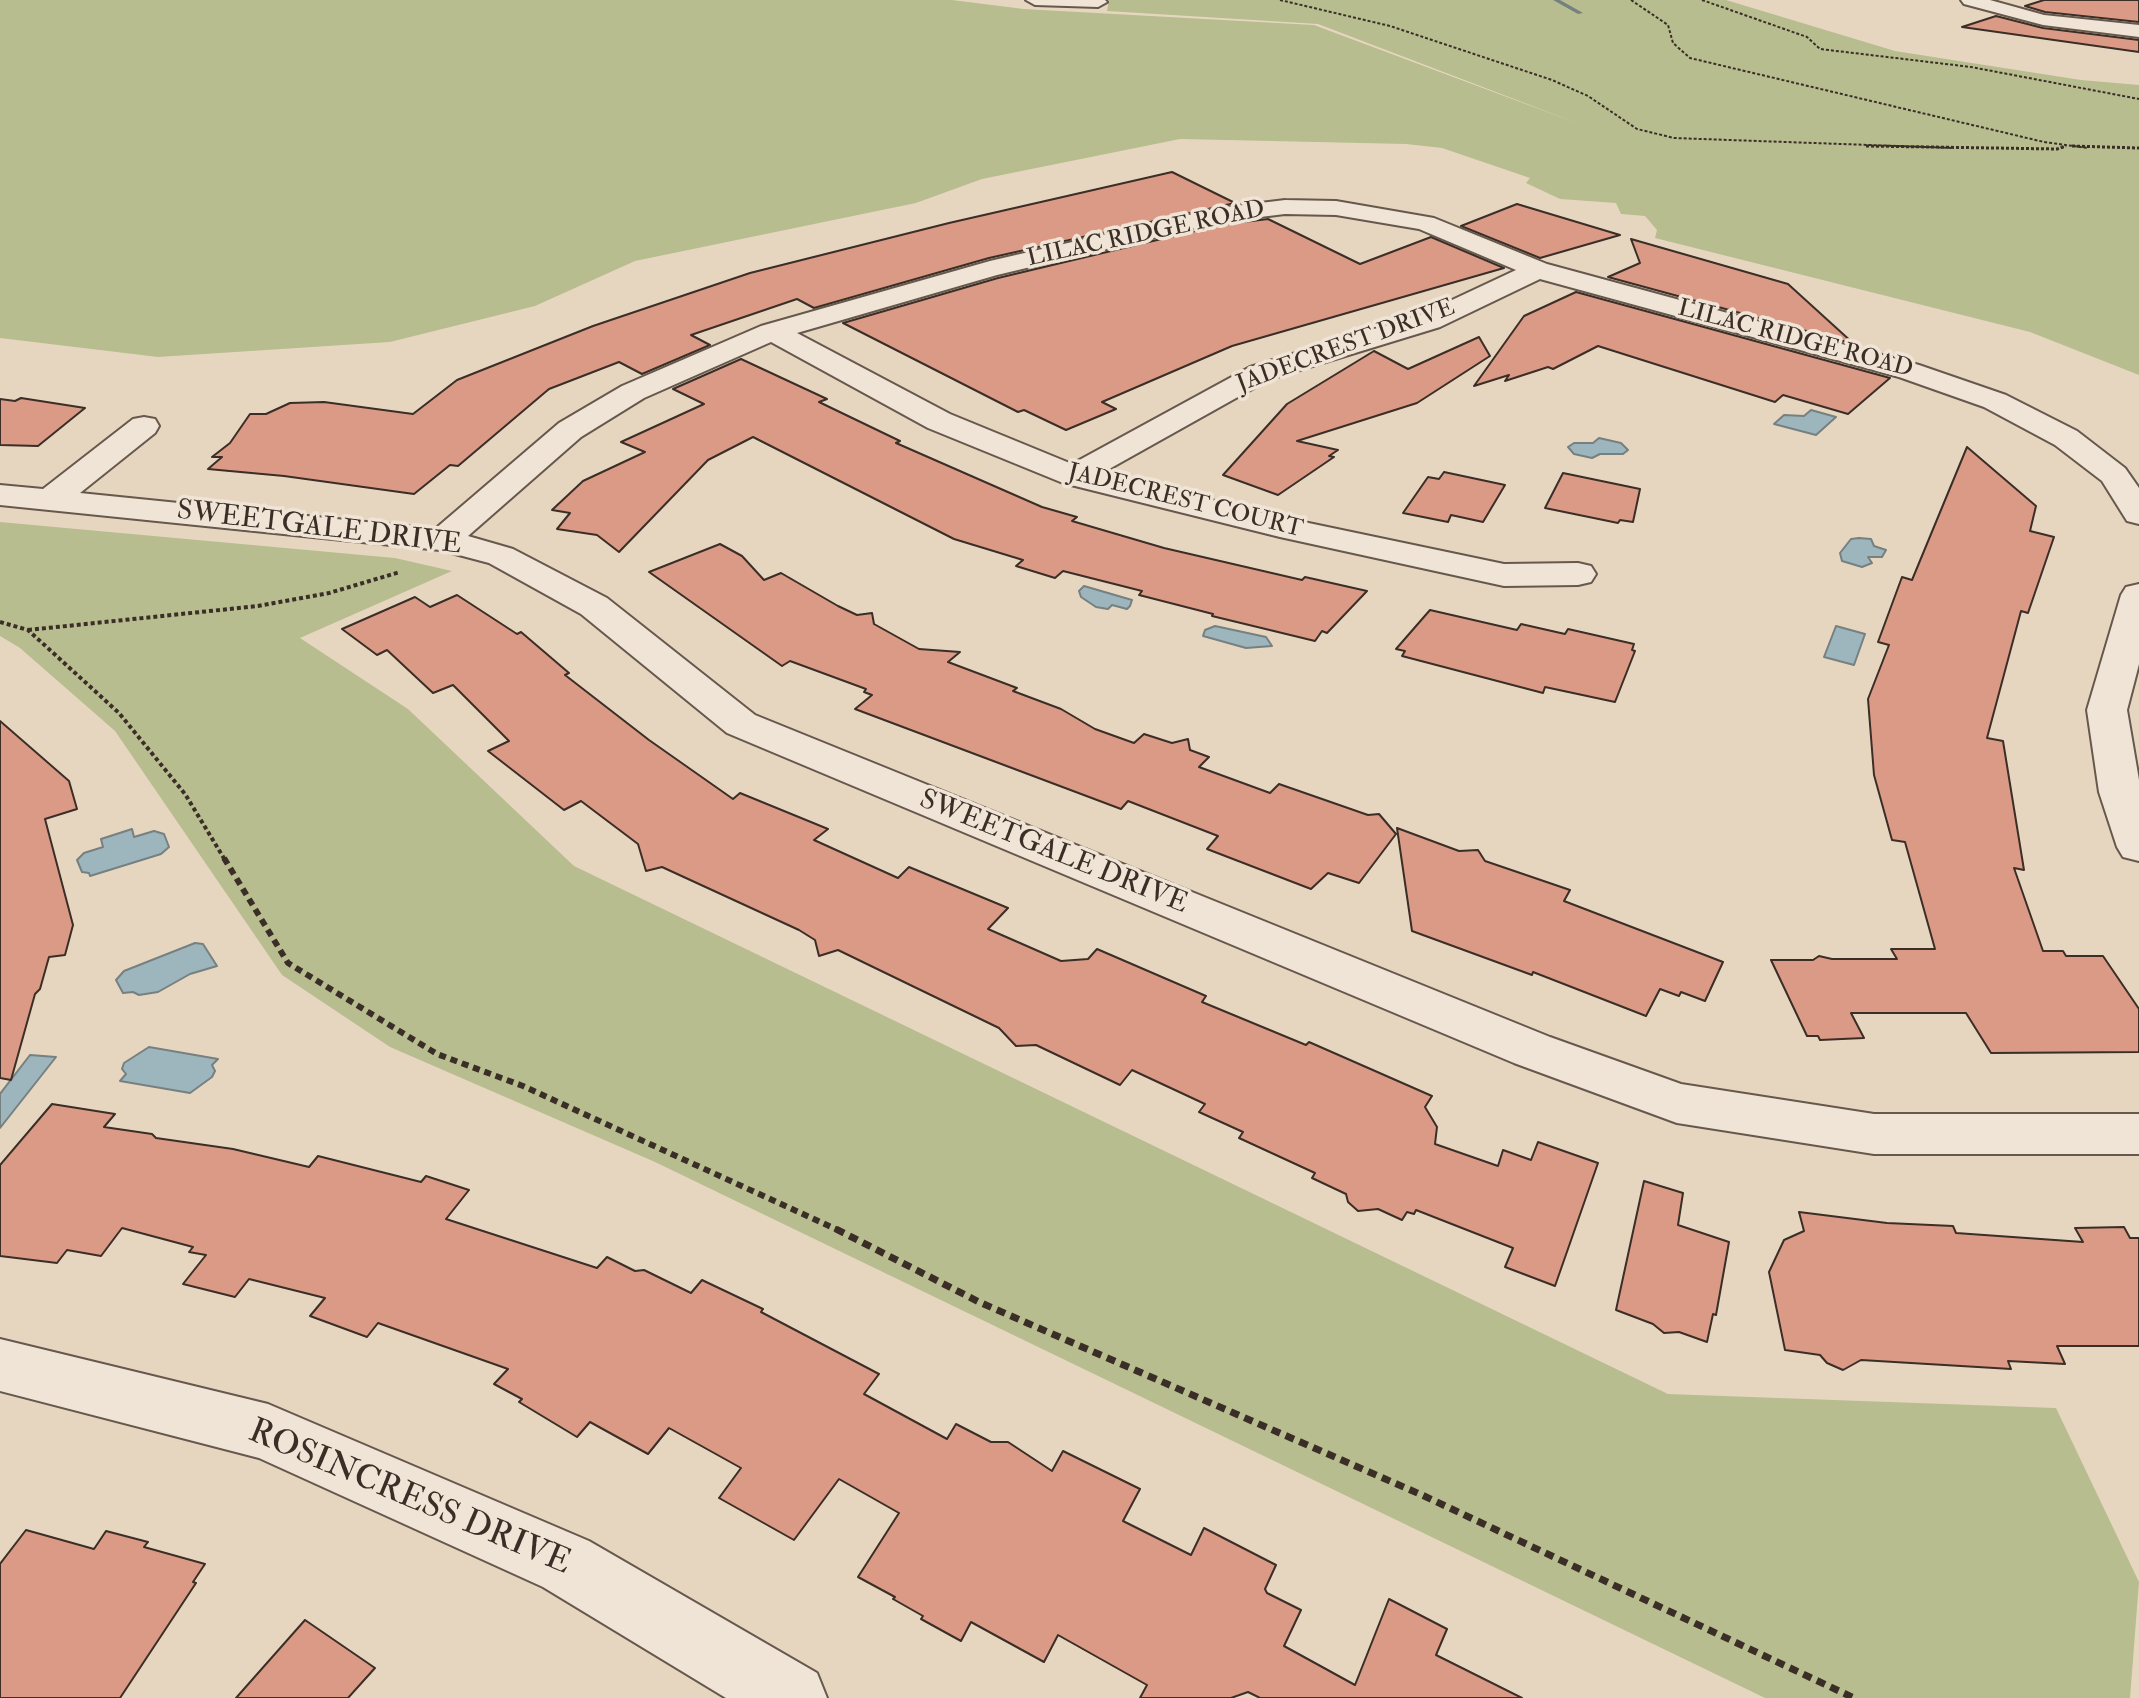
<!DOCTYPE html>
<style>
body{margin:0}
canvas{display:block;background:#e7d6bf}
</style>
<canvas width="2139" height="1698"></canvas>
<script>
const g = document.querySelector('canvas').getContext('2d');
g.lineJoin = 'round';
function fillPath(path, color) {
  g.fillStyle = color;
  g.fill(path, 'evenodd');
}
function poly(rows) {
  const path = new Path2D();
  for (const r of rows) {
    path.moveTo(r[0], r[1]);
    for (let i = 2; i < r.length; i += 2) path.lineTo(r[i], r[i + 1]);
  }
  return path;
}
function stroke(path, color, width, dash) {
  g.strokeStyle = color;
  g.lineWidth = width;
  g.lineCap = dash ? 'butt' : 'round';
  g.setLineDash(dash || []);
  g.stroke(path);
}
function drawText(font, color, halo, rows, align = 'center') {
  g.font = font + ' "IM FELL Double Pica",serif';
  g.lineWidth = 7;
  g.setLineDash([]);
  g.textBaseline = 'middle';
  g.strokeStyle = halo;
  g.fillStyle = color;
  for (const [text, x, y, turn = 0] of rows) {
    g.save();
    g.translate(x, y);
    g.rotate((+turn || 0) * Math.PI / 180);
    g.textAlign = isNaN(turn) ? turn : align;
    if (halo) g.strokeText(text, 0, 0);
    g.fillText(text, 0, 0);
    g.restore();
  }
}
const green = poly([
 [0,0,952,0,1024,9,1314,25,1582,125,1318,24,1107,11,1109,0,1726,0,1895,51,2081,80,2139,85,2139,375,2030,332,1655,238,1657,230,1645,216,1621,214,1616,203,1560,199,1526,183,1530,178,1442,148,1406,144,1180,139,982,179,916,203,635,261,535,306,390,342,158,357,0,338],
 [0,522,395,558,452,571,300,638,408,709,574,866,1668,1394,2056,1408,2139,1582,2130,1698,1765,1698,655,1162,390,1047,282,975,115,731,20,648,0,636]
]);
const water = poly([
 [1811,410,1836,417,1816,435,1774,424,1784,415,1804,416,1811,410],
 [1599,438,1621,443,1628,450,1623,454,1600,454,1592,458,1574,454,1568,447,1574,443,1593,443,1599,438],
 [1859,538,1871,539,1874,546,1886,550,1882,557,1868,557,1872,563,1862,567,1842,561,1840,553,1851,539,1859,538],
 [1084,586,1132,600,1130,606,1127,609,1112,605,1108,609,1096,607,1081,597,1079,591,1084,586],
 [1215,626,1266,637,1272,646,1246,648,1203,636,1205,630,1215,626],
 [1836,626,1865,634,1854,665,1824,657,1836,626],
 [132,829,134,837,154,831,164,834,169,847,161,854,90,876,89,873,82,872,77,860,84,853,103,847,101,839,132,829],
 [195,943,203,944,217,966,190,974,158,992,139,995,133,992,123,993,116,980,124,971,195,943],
 [149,1047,218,1059,212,1065,215,1071,212,1077,190,1093,120,1081,126,1074,122,1069,124,1063,149,1047],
 [30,1055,56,1057,0,1128,0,1094,30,1055]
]);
const stream = poly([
 [1553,0,1560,0,1583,13,1578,14,1553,0]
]);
const building = poly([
 [2044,0,2139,0,2139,22,2045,12,2025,6,2044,0],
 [1996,16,2043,28,2139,40,2139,52,1962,27,1996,16],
 [1172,172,1235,203,989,258,814,308,797,299,691,335,710,345,642,374,619,362,549,389,458,466,450,465,414,494,284,476,208,469,222,457,212,457,230,443,250,414,266,414,290,403,324,402,413,414,457,380,593,326,750,273,949,223,1172,172],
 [1517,204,1620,235,1540,258,1461,226,1517,204],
 [1268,219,1360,264,1431,237,1504,268,1232,346,1102,402,1116,409,1066,430,1024,410,1018,412,843,323,998,278,1220,225,1268,219],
 [1631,239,1788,284,1854,344,1608,277,1640,263,1631,239],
 [1576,292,1890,378,1848,414,1783,395,1775,402,1598,346,1553,369,1548,367,1505,381,1509,375,1474,386,1524,316,1576,292],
 [1479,337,1490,356,1417,403,1297,441,1338,450,1329,456,1334,457,1278,495,1223,475,1287,404,1374,351,1408,369,1479,337],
 [741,359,827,399,819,402,900,441,896,443,1042,507,1077,517,1072,521,1164,548,1302,580,1305,577,1367,591,1327,633,1322,631,1315,641,1212,616,1213,614,1139,595,1142,591,1063,571,1055,578,1016,566,1023,560,954,539,753,437,708,460,619,552,597,535,557,529,570,513,552,510,583,481,645,452,621,442,704,404,673,389,741,359],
 [21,398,85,408,38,446,0,445,0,399,15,401,21,398],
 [1967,447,2036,506,2030,531,2054,537,2028,613,2021,611,1987,738,2003,741,2024,870,2014,868,2043,951,2063,951,2066,956,2103,956,2139,1009,2139,1052,1991,1053,1966,1013,1851,1013,1864,1038,1820,1040,1818,1036,1807,1036,1771,960,1813,960,1819,956,1832,959,1897,959,1891,949,1935,949,1905,842,1892,840,1874,775,1868,699,1889,645,1878,642,1902,577,1912,580,1967,447],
 [1444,472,1505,485,1483,522,1451,515,1448,522,1403,513,1428,477,1439,479,1444,472],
 [1563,473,1640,489,1633,522,1620,520,1618,523,1545,508,1563,473],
 [720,544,742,556,764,580,781,573,838,606,857,615,872,613,874,624,919,649,960,652,948,662,1017,688,1013,691,1061,709,1095,729,1134,743,1144,734,1172,743,1188,739,1190,750,1209,757,1199,767,1270,793,1279,784,1368,815,1379,814,1396,834,1359,883,1328,873,1311,889,1207,849,1218,836,1128,801,1121,809,855,709,872,695,864,692,866,689,790,661,782,666,649,572,720,544],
 [457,595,517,634,521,632,569,673,565,675,649,740,733,799,740,793,828,829,814,840,898,878,909,867,1008,908,988,929,1061,961,1088,959,1097,949,1206,996,1202,1002,1306,1045,1309,1042,1432,1096,1425,1107,1437,1127,1435,1144,1498,1166,1503,1150,1531,1160,1538,1142,1598,1163,1555,1286,1505,1267,1513,1248,1416,1210,1414,1214,1407,1212,1402,1220,1378,1209,1358,1211,1348,1202,1346,1194,1312,1178,1315,1173,1239,1138,1243,1132,1199,1112,1205,1104,1132,1070,1120,1085,1036,1045,1016,1046,999,1028,838,950,819,956,815,940,799,930,662,867,646,871,638,844,581,801,564,810,488,751,509,741,453,685,433,693,387,650,377,655,342,629,415,597,430,607,457,595],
 [1430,610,1517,630,1521,624,1565,634,1568,629,1634,644,1632,650,1635,651,1615,702,1545,687,1543,693,1402,656,1405,651,1396,649,1430,610],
 [0,721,69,781,77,809,45,819,73,925,65,955,49,957,40,989,35,994,11,1080,0,1078,0,721],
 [1397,828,1459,851,1478,850,1485,861,1570,890,1564,901,1723,962,1705,1001,1681,992,1679,996,1660,989,1646,1016,1533,972,1532,975,1412,931,1397,828],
 [52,1104,115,1114,104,1127,152,1134,156,1138,233,1149,309,1167,318,1156,421,1182,426,1176,469,1190,446,1219,597,1268,607,1257,635,1271,644,1270,691,1293,702,1280,763,1309,761,1312,879,1374,864,1394,947,1439,956,1424,991,1442,1008,1442,1052,1471,1063,1451,1140,1489,1123,1521,1191,1555,1204,1528,1276,1565,1265,1589,1267,1593,1301,1610,1284,1646,1355,1685,1389,1599,1447,1629,1436,1655,1522,1698,1260,1698,1248,1692,1231,1698,1140,1698,1147,1685,1058,1635,1044,1662,971,1622,961,1641,921,1619,923,1616,893,1599,895,1597,858,1577,899,1513,839,1479,794,1540,719,1498,741,1468,669,1428,648,1454,590,1422,577,1437,519,1402,522,1399,494,1384,508,1369,378,1323,367,1337,310,1316,325,1298,249,1279,235,1297,183,1284,206,1255,189,1252,193,1247,122,1228,101,1256,67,1250,57,1263,0,1256,0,1165,52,1104],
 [1644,1181,1683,1193,1678,1225,1729,1242,1716,1315,1713,1314,1707,1342,1679,1332,1664,1333,1653,1324,1616,1310,1644,1181],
 [1799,1212,1887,1223,1953,1226,1956,1233,2083,1242,2075,1228,2124,1227,2130,1238,2139,1238,2139,1346,2057,1346,2065,1364,2008,1361,2011,1369,1861,1360,1843,1370,1827,1363,1820,1355,1785,1350,1769,1272,1784,1240,1804,1231,1799,1212],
 [26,1530,94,1549,106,1531,148,1542,144,1547,205,1564,193,1582,196,1583,120,1698,0,1698,0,1564,26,1530],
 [305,1620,375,1668,348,1698,236,1698,305,1620]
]);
const pathFar4 = poly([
 [1280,0,1390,26,1552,80,1588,96,1637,129,1674,138,1954,148],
 [1631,0,1668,25,1673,43,1690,58,2044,142,2088,148],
 [1702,0,1807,37,1820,49,1971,67,2139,99],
 [2061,148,2066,146]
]);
const pathFar3 = poly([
 [1866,146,2057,149,2066,146],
 [2072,146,2139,148]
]);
const pathFar2 = poly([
 [0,622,28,630,119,713,185,794,225,860],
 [28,630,258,606,329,593,400,572]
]);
const pathFar1 = poly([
 [224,858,288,963,437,1054,523,1086,840,1231]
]);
const path = poly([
 [836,1229,979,1302,1422,1495,1854,1698]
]);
const minor = poly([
 [1026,0,1105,0,1107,2,1098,7,1035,5,1026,0],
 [1961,0,1990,0,2044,15,2139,25,2139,37,2043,25,1964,4,1961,0],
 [1285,200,1336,201,1434,218,1547,264,1919,365,2006,395,2077,431,2125,468,2139,488,2139,524,2127,521,2102,481,2055,445,1984,407,1899,377,1540,279,1440,327,1270,379,1102,473,1280,517,1504,564,1578,563,1591,566,1596,574,1591,582,1578,585,1504,586,1280,537,1063,483,928,428,771,342,644,398,581,437,468,536,513,549,607,598,755,715,1550,1037,1681,1084,1874,1114,2139,1114,2139,1154,1874,1154,1677,1123,1514,1063,727,733,581,614,489,563,440,550,0,505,0,485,43,489,133,419,144,417,155,419,159,426,155,433,80,493,435,529,559,423,622,386,761,326,990,261,1219,208,1285,200],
 [1285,214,1336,215,1419,229,1516,270,1420,315,1250,367,1072,464,950,414,797,333,997,275,1219,222,1285,214],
 [2139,584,2139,664,2127,710,2139,780,2139,861,2123,857,2117,847,2099,792,2087,710,2121,595,2126,587,2139,584],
 [0,1339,268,1404,589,1541,817,1673,827,1698,726,1698,543,1587,259,1458,0,1391,0,1339]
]);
const farStreetnames = [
 ["LILAC RIDGE ROAD",1146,235,-12],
 ["LILAC RIDGE ROAD",1795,340,15],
 ["JADECREST DRIVE",1346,347,-20],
 ["JADECREST COURT",1185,502,14]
];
const streetNames = [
 ["SWEETGALE DRIVE",319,529,7],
 ["SWEETGALE DRIVE",1053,853,22]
];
const nearStreetnames = [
 ["ROSINCRESS DRIVE",409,1499,23]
];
fillPath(green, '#b8bd90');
fillPath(water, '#9db6bd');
stroke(water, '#768081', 2);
fillPath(stream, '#768081');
fillPath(building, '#da9a86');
stroke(building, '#3b2e27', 2);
stroke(minor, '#66584d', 4);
stroke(pathFar4, '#3b2e27', 2, [3, 2]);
stroke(pathFar3, '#3b2e27', 3, [3, 2]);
stroke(pathFar2, '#3b2e27', 4, [4, 3]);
stroke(pathFar1, '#3b2e27', 6, [7, 5]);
stroke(path, '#3b2e27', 7, [9, 6]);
fillPath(minor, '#efe4d5');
drawText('24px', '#3b2e27', '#efe4d5', farStreetnames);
drawText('28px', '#3b2e27', '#efe4d5', streetNames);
drawText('34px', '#3b2e27', '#efe4d5', nearStreetnames);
</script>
